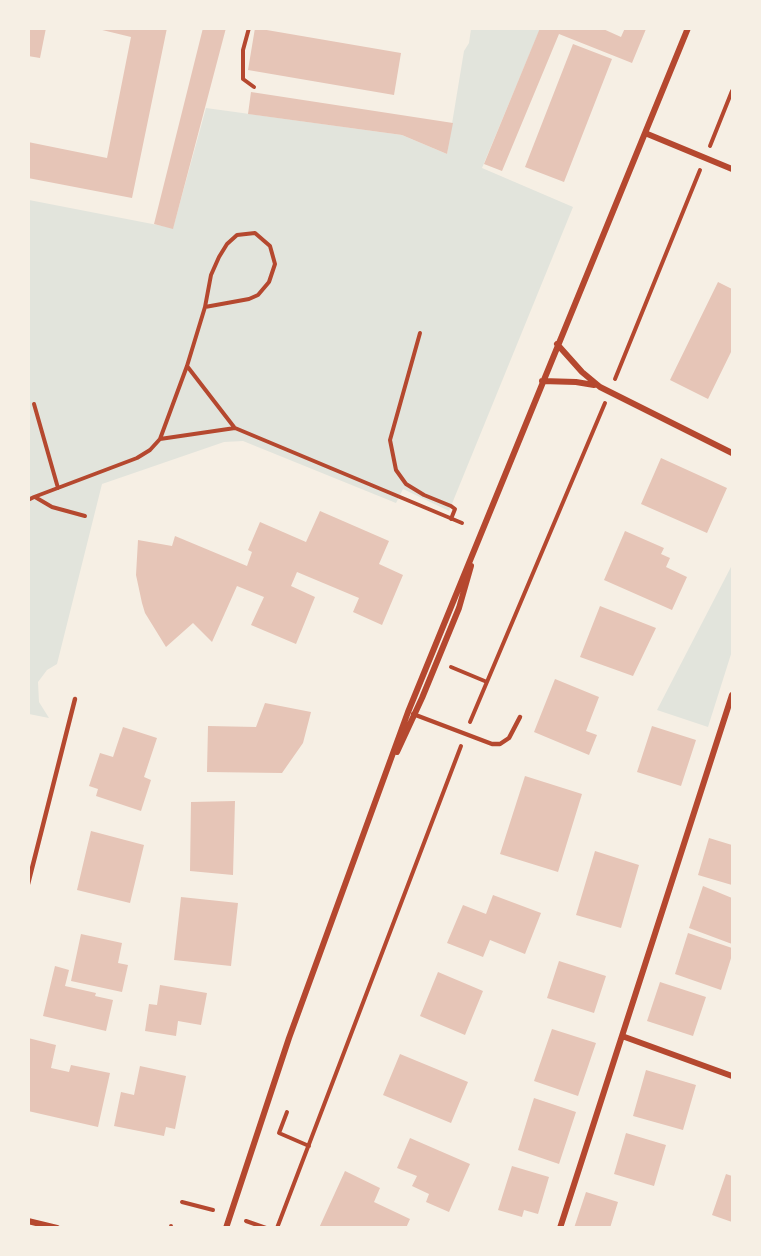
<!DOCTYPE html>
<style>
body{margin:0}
#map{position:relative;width:761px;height:1256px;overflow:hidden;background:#f6efe4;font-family:"Zilla Slab",serif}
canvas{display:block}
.frame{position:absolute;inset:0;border:30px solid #f6efe4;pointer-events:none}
</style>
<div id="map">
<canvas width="761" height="1256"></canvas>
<div class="frame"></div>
</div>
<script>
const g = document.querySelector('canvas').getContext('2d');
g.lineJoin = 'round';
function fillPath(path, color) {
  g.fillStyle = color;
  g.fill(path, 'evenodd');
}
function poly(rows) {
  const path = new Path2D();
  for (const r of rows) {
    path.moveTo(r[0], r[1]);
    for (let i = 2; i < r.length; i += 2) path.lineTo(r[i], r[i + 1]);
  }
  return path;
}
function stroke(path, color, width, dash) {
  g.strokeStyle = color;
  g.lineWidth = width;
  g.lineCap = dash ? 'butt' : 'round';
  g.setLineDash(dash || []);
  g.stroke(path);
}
const green = poly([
 [471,29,540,29,482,168,573,207,449,511,403,489,396,503,243,441,224,442,102,484,57,664,47,670,38,682,39,702,49,718,29,714,29,200,173,228,206,108,402,135,447,154,464,51,469,43],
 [732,565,732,651,708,727,657,710]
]);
const building = poly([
 [28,28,46,28,40,58,28,56],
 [94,28,167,28,132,198,28,178,28,142,107,158,131,37],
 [203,28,226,28,173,229,154,224],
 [255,28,401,53,394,95,248,70],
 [540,28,601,28,621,37,625,28,646,29,632,63,559,34,502,171,484,164],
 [573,44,612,59,564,182,525,167],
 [251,92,453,123,447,154,402,135,248,114],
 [718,282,732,289,732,350,708,399,670,380],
 [661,458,727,488,707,533,641,504],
 [320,511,389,541,379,564,403,575,382,625,353,612,359,598,297,572,291,586,315,597,296,644,251,625,264,597,237,586,212,642,193,623,166,647,145,613,142,603,136,575,138,540,172,546,175,536,247,566,252,552,248,550,260,522,306,542],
 [625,531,664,548,661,554,670,558,666,567,687,577,672,610,604,580],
 [600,606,656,628,633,676,580,657],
 [555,679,599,697,586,731,597,735,589,755,534,732],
 [265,703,311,712,303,743,282,773,207,772,208,726,256,727],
 [652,726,696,740,681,786,637,772],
 [123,727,157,738,144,777,151,780,141,811,96,796,98,789,89,786,100,753,113,757],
 [525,776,582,794,558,872,500,854],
 [235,801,233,875,190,871,191,802],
 [91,831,144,845,130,903,77,890],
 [709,838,732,845,732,885,698,875],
 [595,851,639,865,621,928,576,915],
 [703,886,732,898,732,944,689,928],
 [493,895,541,913,525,954,490,940,483,957,447,943,463,905,486,914],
 [181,897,238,903,231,966,174,960],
 [688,933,732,948,732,955,721,990,675,974],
 [81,934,122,943,118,963,128,965,122,992,71,981],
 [559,961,606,976,594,1013,547,998],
 [55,966,69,970,65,986,96,993,95,996,113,1000,106,1031,43,1016],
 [438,972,483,991,465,1035,420,1016],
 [660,982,706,997,693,1036,647,1021],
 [160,985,207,993,201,1025,178,1021,176,1036,145,1031,149,1004,157,1005],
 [552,1029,596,1043,578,1096,534,1081],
 [28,1038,56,1045,51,1068,69,1072,71,1065,110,1073,98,1127,28,1111],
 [400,1054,468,1082,451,1123,383,1095],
 [140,1066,186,1076,175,1129,166,1127,164,1136,114,1126,121,1092,134,1095],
 [646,1070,696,1085,683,1130,633,1116],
 [534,1098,576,1112,559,1164,518,1150],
 [626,1133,666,1145,654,1186,614,1174],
 [410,1138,470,1164,449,1212,426,1202,429,1194,412,1186,417,1176,397,1168],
 [512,1166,549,1177,538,1214,524,1210,522,1217,498,1210],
 [345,1171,380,1188,374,1202,410,1219,406,1228,319,1228],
 [726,1174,732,1176,732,1222,712,1215],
 [586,1192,618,1202,610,1228,574,1228]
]);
const path = poly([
 [249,28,243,50,243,79,254,87],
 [710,146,732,91],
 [420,333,390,440,396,470,406,484,424,495,451,506,455,509,451,519],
 [187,366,234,427],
 [615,379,700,170],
 [34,404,58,488],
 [160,439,187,366,205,307,211,275,219,257,227,244,237,235,255,233,270,246,275,264,269,282,258,295,249,299,205,307],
 [35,497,52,507,85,516],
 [28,500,34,497,137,458,150,450,160,439,235,428,462,523],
 [451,667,487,682],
 [470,722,605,403],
 [287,1112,279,1133,309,1146],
 [182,1202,213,1210],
 [246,1221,266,1228],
 [171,1226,171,1228],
 [277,1228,461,746]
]);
const service = poly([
 [413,714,492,744,500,744,509,738,520,717],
 [28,884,75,699]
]);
const minor = poly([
 [645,133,732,169],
 [557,344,582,372,600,387,732,453],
 [542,381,576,382,594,385],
 [397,752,422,698,459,608,471,566],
 [622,1036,732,1076],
 [28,1221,57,1228],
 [226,1228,289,1038,408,712,688,28],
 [560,1228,732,695]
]);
fillPath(green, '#e2e4dc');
fillPath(building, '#e6c5b7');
stroke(path, '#b5482f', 4);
stroke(service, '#b5482f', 4.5);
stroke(minor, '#b5482f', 6);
</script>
